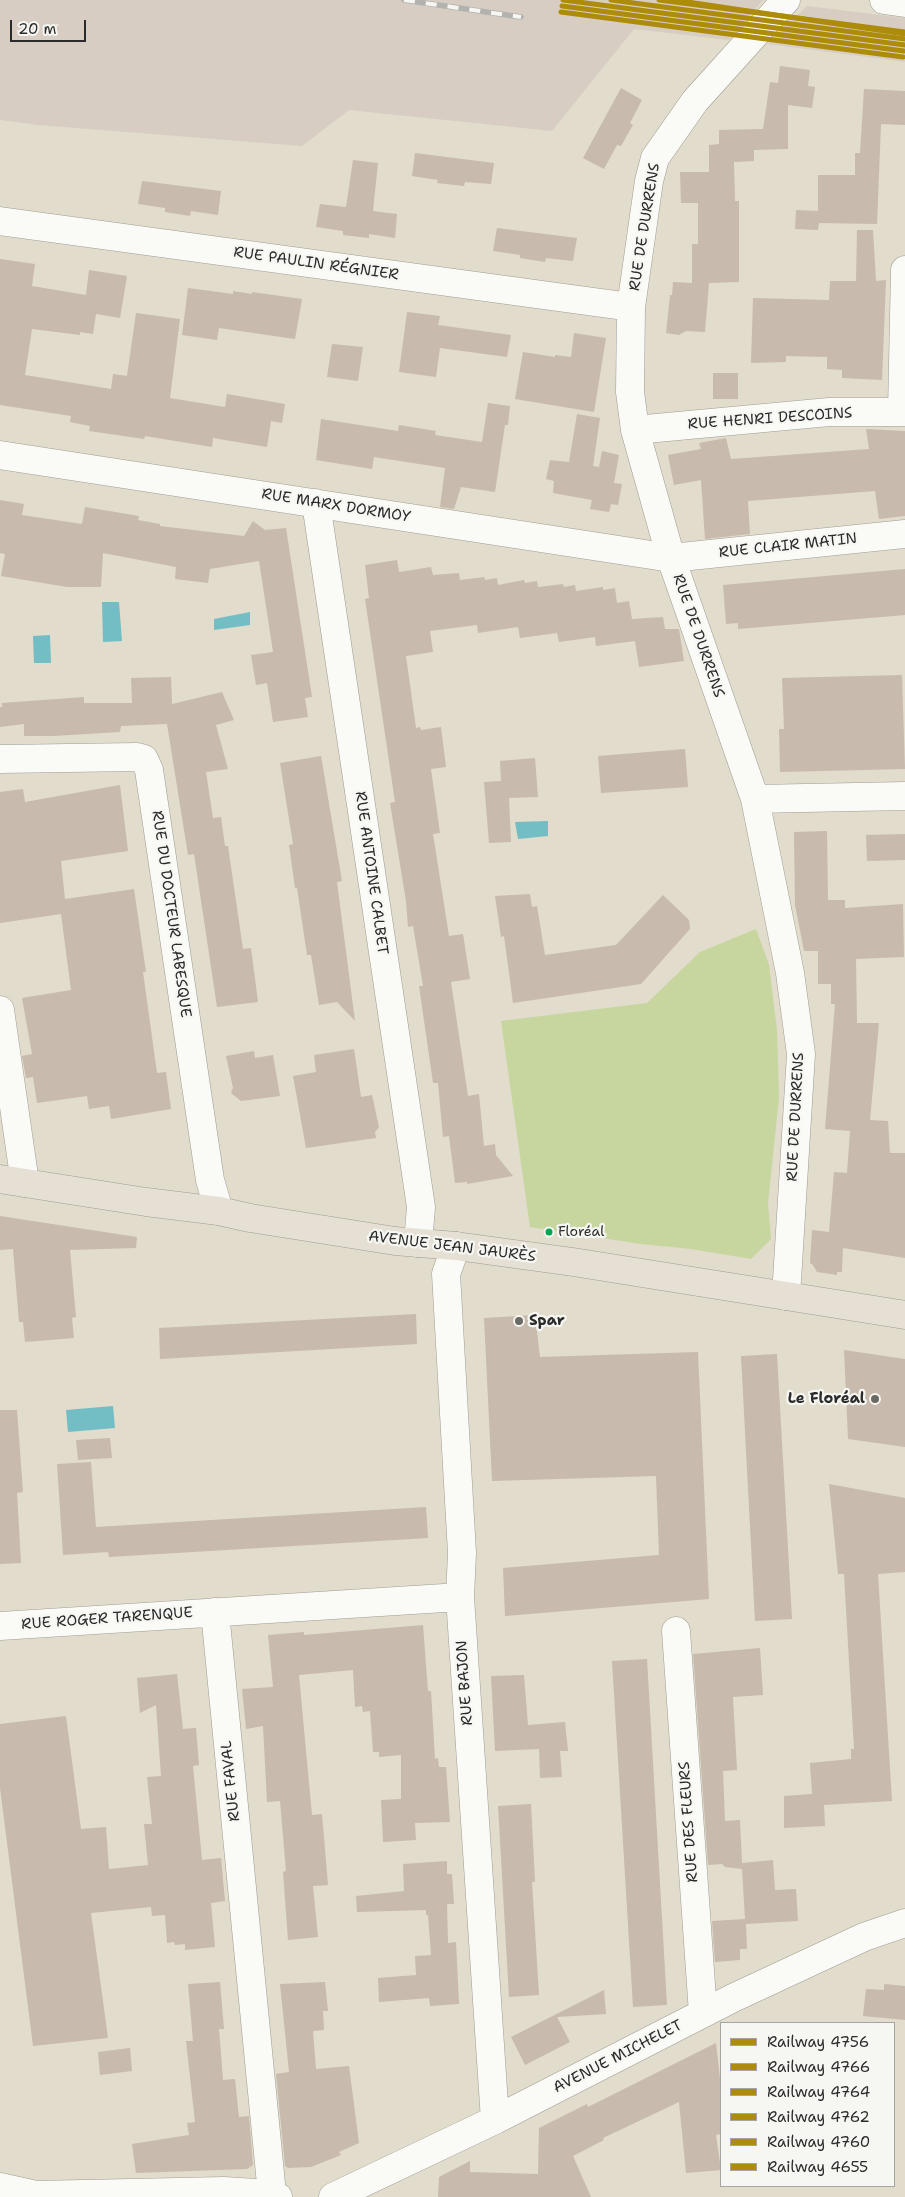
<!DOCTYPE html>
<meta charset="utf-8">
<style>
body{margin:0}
#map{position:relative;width:905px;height:2197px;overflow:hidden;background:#e1dccb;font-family:"Shantell Sans",sans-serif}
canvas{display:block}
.legend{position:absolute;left:720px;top:2022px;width:175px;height:165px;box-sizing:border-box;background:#f6f6f2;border:1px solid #a5a5a2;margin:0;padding:6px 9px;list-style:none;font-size:15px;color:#2b2b2b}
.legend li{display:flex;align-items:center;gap:10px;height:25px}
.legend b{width:25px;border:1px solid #a5a5a2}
.scale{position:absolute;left:10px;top:20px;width:76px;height:22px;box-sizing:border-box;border:2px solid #2b2b2b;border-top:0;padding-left:6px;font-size:15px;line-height:18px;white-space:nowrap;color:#2b2b2b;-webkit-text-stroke:4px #f6f6f2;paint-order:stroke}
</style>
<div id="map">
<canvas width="905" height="2197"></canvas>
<ul class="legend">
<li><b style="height:6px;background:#ad8b0b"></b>Railway 4756</li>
<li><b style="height:6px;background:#ad8b0b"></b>Railway 4766</li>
<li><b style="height:6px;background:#ad8b0b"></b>Railway 4764</li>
<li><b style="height:6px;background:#ad8b0b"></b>Railway 4762</li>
<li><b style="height:6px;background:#ad8b0b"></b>Railway 4760</li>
<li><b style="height:6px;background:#ad8b0b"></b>Railway 4655</li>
</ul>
<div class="scale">20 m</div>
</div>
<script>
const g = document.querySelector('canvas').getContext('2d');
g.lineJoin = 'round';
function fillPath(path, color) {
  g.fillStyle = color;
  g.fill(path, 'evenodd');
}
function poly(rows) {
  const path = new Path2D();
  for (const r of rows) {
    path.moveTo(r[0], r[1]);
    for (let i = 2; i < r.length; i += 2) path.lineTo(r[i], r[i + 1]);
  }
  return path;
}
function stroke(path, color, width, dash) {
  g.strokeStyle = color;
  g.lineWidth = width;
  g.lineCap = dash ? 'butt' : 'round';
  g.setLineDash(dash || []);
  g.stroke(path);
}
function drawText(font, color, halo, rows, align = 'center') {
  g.font = font + ' "Shantell Sans",sans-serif';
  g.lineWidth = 4.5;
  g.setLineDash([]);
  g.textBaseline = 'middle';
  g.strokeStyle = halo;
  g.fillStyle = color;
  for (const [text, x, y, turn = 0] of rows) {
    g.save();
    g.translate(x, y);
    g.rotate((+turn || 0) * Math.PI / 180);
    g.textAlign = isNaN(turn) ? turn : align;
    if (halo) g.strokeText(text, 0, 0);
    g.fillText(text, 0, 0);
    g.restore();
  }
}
const industrial = poly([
 [0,0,763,0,729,40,634,29,552,131,349,110,302,146,39,125,0,120],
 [807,6,905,18,905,62,768,44]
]);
const green = poly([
 [756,929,769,965,777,1030,779,1098,768,1203,771,1239,751,1259,691,1249,641,1244,530,1227,501,1021,647,1003,700,952]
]);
const water = poly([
 [102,602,119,602,122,641,103,642],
 [250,612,250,625,214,630,214,619],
 [50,635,51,663,34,663,33,636],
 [548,821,548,836,518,839,515,822],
 [113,1406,115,1428,68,1432,66,1410]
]);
const building = poly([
 [780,66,810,70,808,86,815,87,812,108,788,105,788,149,754,150,754,161,734,162,735,201,739,201,739,282,707,283,709,283,705,332,686,331,679,335,666,333,670,295,672,295,673,282,692,283,692,244,698,244,698,203,681,203,680,172,709,172,709,145,719,144,719,130,763,129,770,82,778,83],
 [621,88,642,100,630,123,633,125,621,146,617,145,604,169,583,158],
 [864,89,905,91,905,125,881,124,877,224,819,223,818,230,795,229,796,210,818,211,818,175,855,175,855,153,860,153],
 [415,153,494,163,491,184,465,182,464,186,437,183,438,180,412,176],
 [353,160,378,163,373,211,397,214,395,238,369,234,369,238,343,235,343,231,316,227,320,204,346,207],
 [142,181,221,191,218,215,191,211,190,216,165,212,165,208,138,204],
 [497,228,577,238,573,261,546,258,545,262,520,258,520,255,493,251],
 [857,230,873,230,876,281,886,280,882,380,842,378,842,370,827,369,827,357,786,356,786,362,751,363,753,298,829,300,830,281,856,281],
 [0,259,35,264,32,286,86,295,89,270,127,276,120,318,96,314,93,334,80,332,80,335,32,329,25,375,111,389,113,374,127,376,136,313,180,319,170,398,225,407,227,394,285,404,282,423,271,421,267,447,213,438,212,447,145,436,144,439,89,431,90,426,70,422,71,416,0,405],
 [188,288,233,294,233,291,252,294,252,292,302,299,295,339,219,328,217,340,182,335],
 [407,312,440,316,438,325,511,335,507,357,440,348,436,377,399,372],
 [574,333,606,338,594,412,515,399,523,352,555,357,555,355,571,357],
 [332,344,363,347,358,381,327,377],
 [713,373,738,373,738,399,713,399],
 [488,403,510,406,508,425,505,425,495,492,461,487,454,509,440,507,445,468,374,457,372,469,316,460,321,419,398,431,399,425,436,431,435,435,482,442],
 [577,414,600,418,593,466,599,467,602,451,619,455,614,483,622,484,618,505,611,504,609,512,590,509,592,500,553,493,554,481,546,479,550,460,569,462],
 [866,429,905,431,905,516,879,519,875,491,748,501,750,534,705,539,701,480,674,485,668,455,701,449,699,443,726,438,731,459,869,449],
 [0,500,24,504,22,515,82,524,85,507,139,516,138,520,160,524,160,526,244,536,253,521,265,530,286,528,312,697,305,698,308,717,273,722,267,683,256,685,251,655,273,652,259,561,210,569,208,583,175,579,176,567,103,553,101,587,67,587,1,576,5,554,0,553],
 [397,560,399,572,431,567,433,575,459,573,460,580,484,577,485,580,497,578,498,585,524,580,525,583,537,581,538,587,563,584,564,587,575,585,576,591,603,587,603,590,615,588,617,603,629,601,632,619,663,617,665,629,679,629,684,661,639,667,635,641,596,646,595,637,559,642,557,633,520,638,518,627,478,633,477,625,430,631,433,652,406,656,416,728,420,727,421,730,441,727,446,767,431,769,440,833,433,834,449,936,463,934,470,979,451,982,468,1096,479,1094,484,1146,495,1144,496,1155,513,1176,467,1184,467,1182,455,1183,449,1136,443,1137,438,1083,433,1083,419,986,423,986,413,926,408,927,406,901,390,803,395,802,365,599,369,598,365,565],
 [905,569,905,615,738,629,738,623,726,624,723,585],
 [902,675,905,769,780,772,779,729,784,729,782,678],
 [171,677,172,704,222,692,234,720,216,725,228,769,206,772,213,818,221,817,225,846,228,846,243,949,251,948,258,1002,217,1007,194,854,188,855,167,724,121,726,120,732,53,736,24,736,24,724,0,727,0,707,2,707,2,703,84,697,84,703,132,703,131,678],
 [685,749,688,787,601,793,598,756],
 [321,756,342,881,337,882,355,1021,337,1002,319,1005,311,955,307,955,297,888,295,888,289,845,293,844,280,763],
 [535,758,538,797,509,798,511,842,489,843,484,782,501,781,500,761],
 [120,785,128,851,61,861,65,899,134,889,146,972,143,972,157,1073,166,1072,171,1109,111,1119,109,1106,89,1109,87,1096,37,1103,33,1077,26,1078,22,1056,32,1054,22,998,71,990,61,914,0,923,0,792,23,789,25,802],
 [827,831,828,900,845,900,845,908,903,904,904,957,856,959,857,1023,879,1023,870,1120,888,1121,890,1153,905,1153,905,1258,843,1248,842,1272,837,1272,837,1275,817,1272,813,1265,810,1263,812,1230,829,1232,834,1172,847,1173,850,1131,825,1129,835,1004,831,1004,831,984,818,984,818,951,804,951,795,905,794,832],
 [905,834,905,860,867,861,866,835],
 [530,894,532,907,537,906,545,955,616,945,663,895,689,920,690,929,641,984,513,1003,504,936,501,937,495,896],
 [354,1049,361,1097,372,1095,379,1127,375,1132,376,1138,306,1148,293,1076,316,1072,314,1055],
 [254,1051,255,1058,273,1055,280,1096,241,1101,231,1093,233,1088,226,1056],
 [0,1216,137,1237,136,1248,70,1250,76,1317,72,1318,74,1338,25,1342,23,1322,19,1322,13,1249,0,1250],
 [416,1314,417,1344,160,1359,159,1328],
 [535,1315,540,1357,698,1352,709,1599,505,1616,503,1568,659,1555,656,1476,492,1481,484,1318],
 [844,1350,905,1359,905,1447,848,1439],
 [777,1354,792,1619,755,1621,741,1356],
 [0,1410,17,1410,23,1492,17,1493,21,1563,0,1564],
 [110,1438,112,1458,78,1460,76,1440],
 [91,1462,96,1527,426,1507,428,1538,109,1557,108,1552,63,1555,57,1464],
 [829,1484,905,1498,905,1572,878,1574,892,1801,824,1805,825,1826,784,1828,784,1796,812,1794,810,1763,851,1759,851,1749,854,1749,844,1574,838,1574],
 [423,1625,428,1691,431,1691,435,1759,438,1758,439,1767,446,1767,450,1822,415,1823,416,1840,383,1842,381,1800,401,1799,401,1755,379,1757,379,1752,373,1752,370,1711,363,1712,362,1706,355,1707,353,1670,299,1675,312,1815,322,1814,328,1885,313,1886,318,1937,288,1940,283,1872,286,1871,280,1801,267,1802,263,1726,246,1729,242,1689,273,1687,268,1635,304,1632,304,1635],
 [760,1648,763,1695,733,1697,737,1770,723,1771,725,1821,740,1820,742,1863,773,1860,775,1890,796,1889,798,1921,746,1924,747,1949,740,1949,740,1960,715,1962,712,1921,745,1919,742,1869,725,1867,722,1864,708,1865,693,1654],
 [647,1659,667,2005,633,2007,612,1661],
 [177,1674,183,1729,196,1728,199,1765,193,1766,202,1860,221,1858,225,1901,211,1903,215,1947,185,1950,185,1944,175,1945,174,1942,167,1943,165,1915,152,1916,151,1907,91,1913,108,2038,33,2046,0,1788,0,1724,66,1716,81,1829,106,1827,109,1869,148,1865,144,1824,152,1824,147,1777,161,1776,156,1705,140,1713,137,1678],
 [524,1675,528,1725,565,1722,568,1751,560,1751,562,1777,540,1778,539,1749,495,1751,491,1676],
 [531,1804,535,1882,532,1882,539,1995,509,1997,498,1806],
 [447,1861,447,1874,452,1874,454,1904,447,1904,448,1943,456,1942,459,2004,430,2006,429,1998,379,2002,378,1978,416,1975,415,1956,431,1955,428,1915,426,1915,426,1910,357,1912,356,1896,404,1891,403,1864],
 [220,1982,224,2029,219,2029,223,2080,235,2079,239,2117,249,2116,253,2165,247,2169,136,2173,132,2144,189,2135,187,2123,195,2122,186,2041,193,2041,188,1984],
 [325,1982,328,2011,323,2011,324,2030,313,2031,316,2069,349,2066,359,2143,339,2152,341,2155,311,2167,288,2168,285,2166,276,2074,289,2072,280,1984],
 [884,1984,905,1986,905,2020,863,2016,866,1989,884,1990],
 [604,1990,606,2014,557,2017,570,2042,525,2065,511,2037],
 [716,2043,721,2088,721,2134,716,2135,721,2170,686,2173,679,2102,603,2138,604,2140,573,2156,591,2197,438,2197,439,2177,470,2161,470,2172,538,2174,539,2128,587,2104,588,2107],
 [130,2048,132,2071,100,2075,98,2052]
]);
const minor = poly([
 [884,0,905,3],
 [0,221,631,307],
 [902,411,905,270],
 [635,430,829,412,905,412],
 [0,455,671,558,905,534],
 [316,503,421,1207,418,1243],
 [0,759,137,757,144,759,149,770,210,1180,219,1211],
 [755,799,905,796],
 [0,1010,25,1183],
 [456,1246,446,1274,462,1553,460,1597,495,2120],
 [786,1296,801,1054,790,973,755,799,671,558,635,430,630,392,631,307,649,181,655,158,695,101,786,0],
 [215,1612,272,2194],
 [0,1626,460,1597],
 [676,1631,703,2013],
 [0,2187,36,2195,224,2191,272,2194,278,2197],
 [333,2197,495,2120,733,1998,864,1937,905,1923]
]);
const major = poly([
 [0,1179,146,1202,219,1211,250,1218,395,1241,456,1246,573,1262,905,1315]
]);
const rail = poly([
 [404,0,521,17]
]);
const rail1 = poly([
 [563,0,905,45]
]);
const rail2 = poly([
 [562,6,904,51]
]);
const rail3 = poly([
 [611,0,905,39]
]);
const rail4 = poly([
 [561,12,903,57]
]);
const rail5 = poly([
 [659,0,905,32]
]);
const rail6 = poly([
 [674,0,905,34]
]);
const markers = [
 [549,1232,4.5,"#00a651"],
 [519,1321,5,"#6b6963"],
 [875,1399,5,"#6b6963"]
];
const busNames = [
 ["Floréal",558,1232]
];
const streetNames = [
 ["RUE DE DURRENS",645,227,-81],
 ["RUE PAULIN RÉGNIER",316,264,8],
 ["RUE HENRI DESCOINS",770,419,-4],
 ["RUE MARX DORMOY",336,506,9],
 ["RUE CLAIR MATIN",788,546,-6],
 ["RUE DE DURRENS",698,636,71],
 ["RUE ANTOINE CALBET",371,873,82],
 ["RUE DU DOCTEUR LABESQUE",171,914,82],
 ["RUE DE DURRENS",796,1117,-87],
 ["AVENUE JEAN JAURÈS",452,1247,7],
 ["RUE ROGER TARENQUE",107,1619,-4],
 ["RUE BAJON",465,1683,-94],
 ["RUE FAVAL",231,1781,-96],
 ["RUE DES FLEURS",689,1822,-94],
 ["AVENUE MICHELET",618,2057,-27]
];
const poiNames = [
 ["Spar",529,1321],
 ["Le Floréal",865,1399,"right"]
];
fillPath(industrial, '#d8cdc2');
fillPath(green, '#c7d69e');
fillPath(water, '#73bdc5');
fillPath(building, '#c8baad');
stroke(minor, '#9f9c93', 29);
stroke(major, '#9f9c93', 29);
stroke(minor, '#fafaf7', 28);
stroke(major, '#e5e0d3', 28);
stroke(rail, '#b2b2af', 5.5);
stroke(rail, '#f6f6f2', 4, [11]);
stroke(rail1, '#ad8b0b', 5);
stroke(rail2, '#ad8b0b', 5);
stroke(rail3, '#ad8b0b', 5);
stroke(rail4, '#ad8b0b', 5);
stroke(rail5, '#ad8b0b', 5);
stroke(rail6, '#ad8b0b', 5);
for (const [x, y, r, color] of markers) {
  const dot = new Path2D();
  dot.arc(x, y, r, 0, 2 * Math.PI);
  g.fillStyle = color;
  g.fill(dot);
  stroke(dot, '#f6f6f2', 2);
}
drawText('14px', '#2b2b2b', '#f6f6f2', busNames, 'left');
drawText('15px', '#2b2b2b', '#f6f6f2', streetNames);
drawText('bold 15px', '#2b2b2b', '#f6f6f2', poiNames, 'left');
</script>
